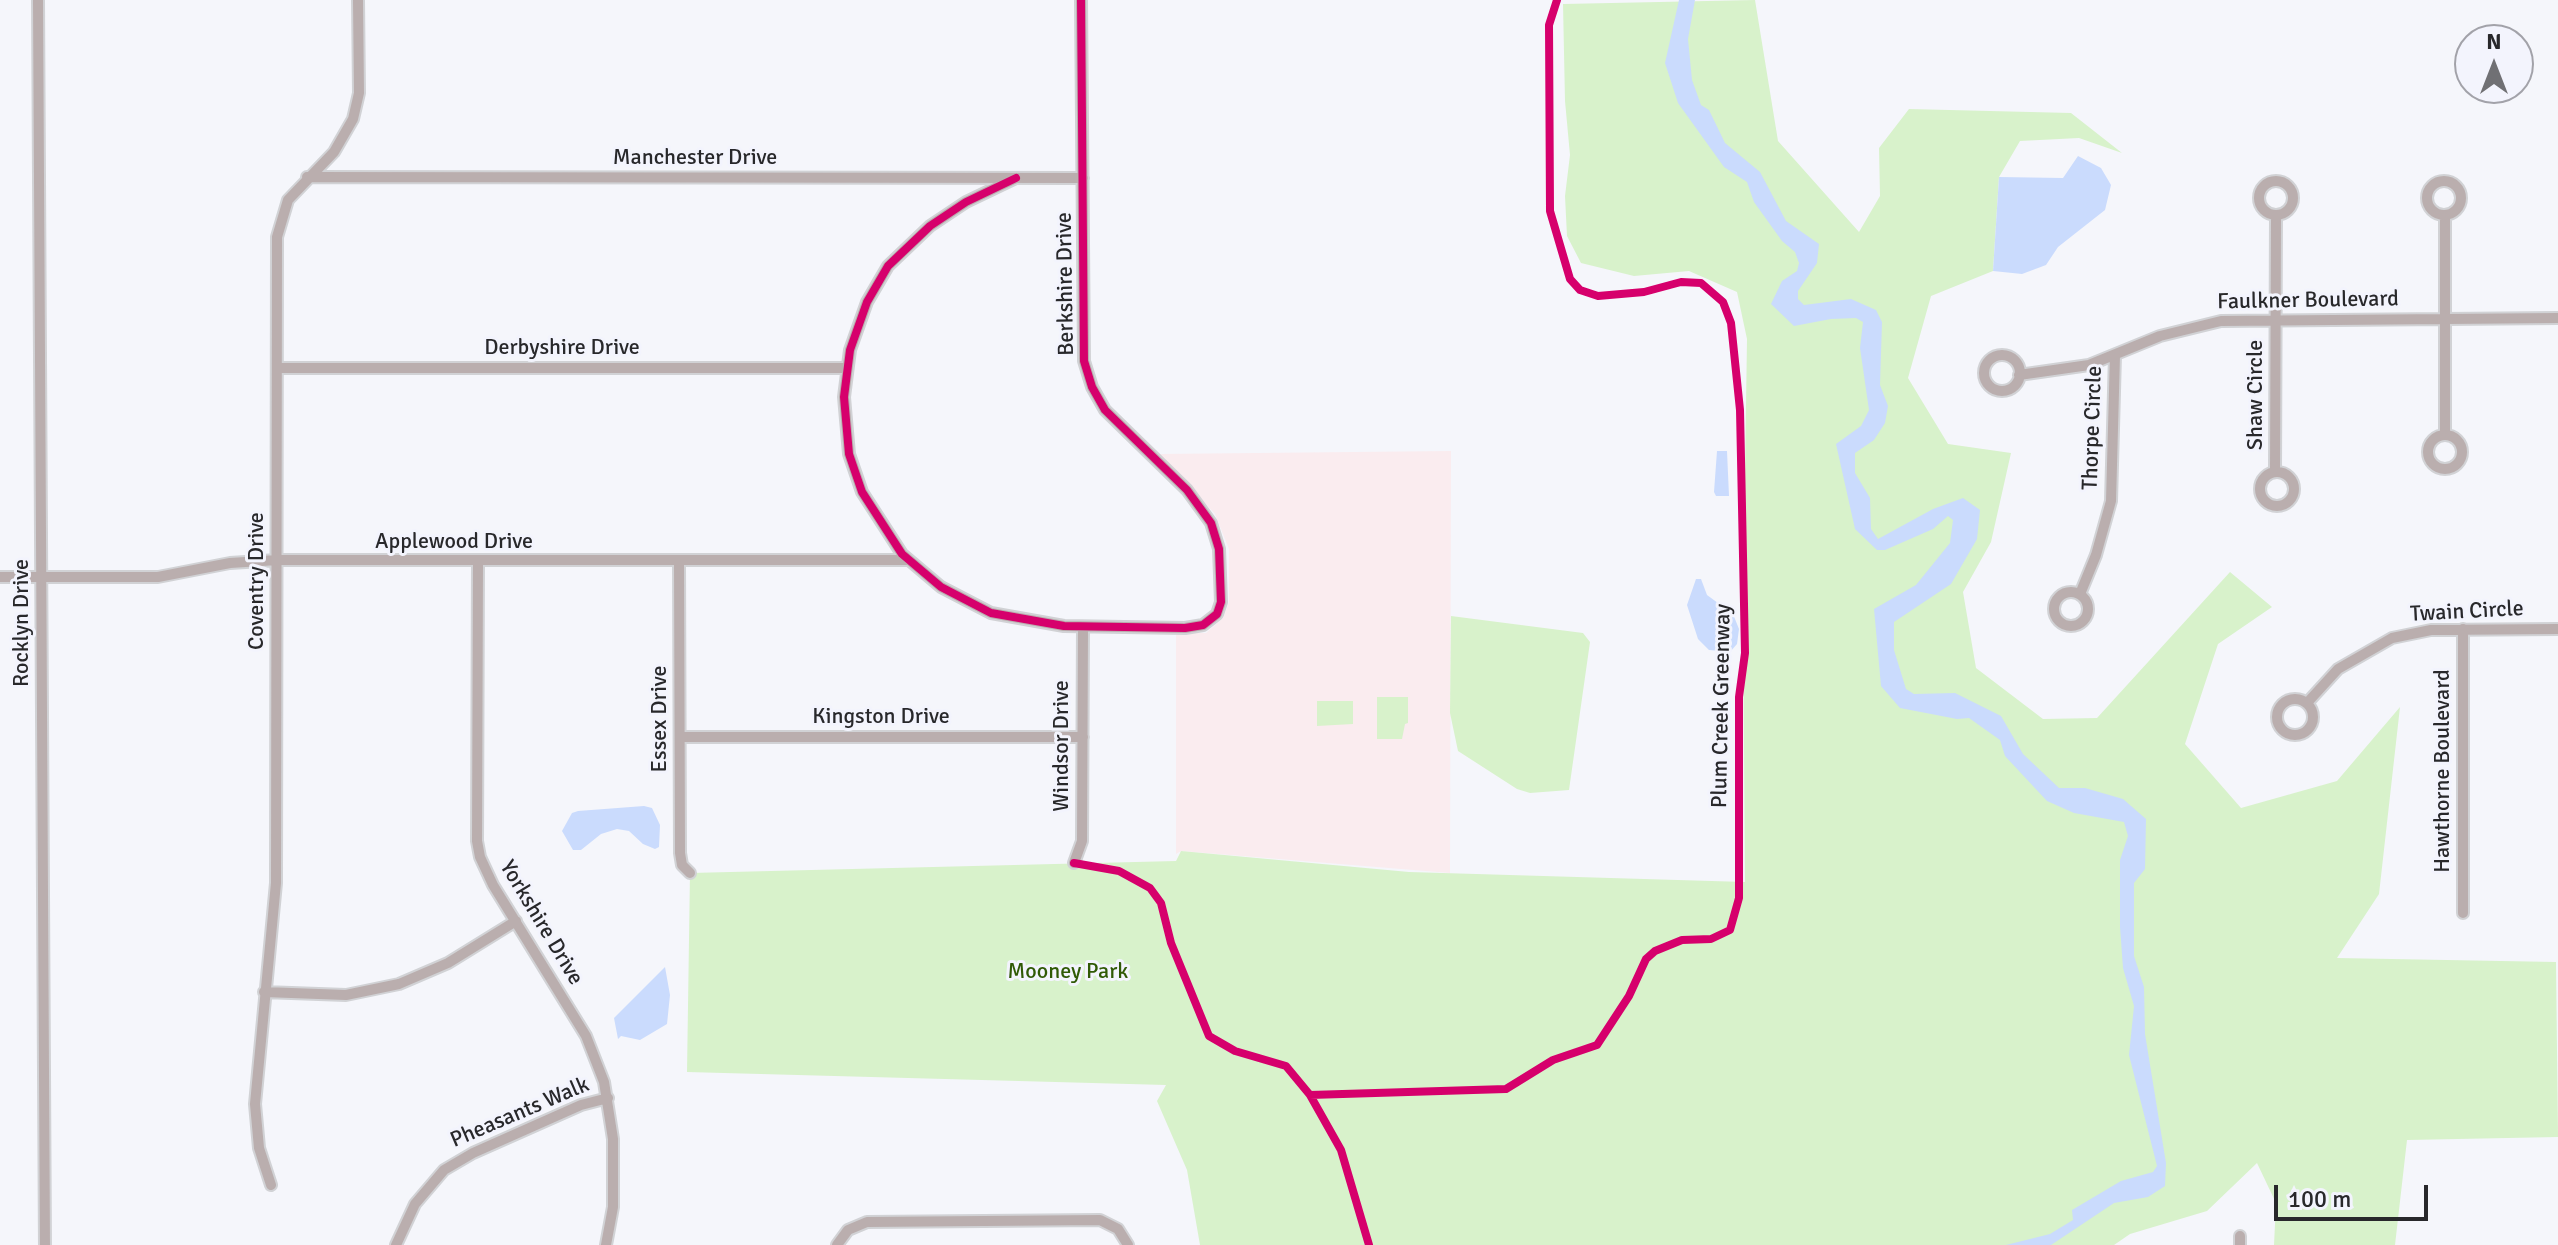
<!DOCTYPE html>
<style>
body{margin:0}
#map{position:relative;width:2558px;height:1245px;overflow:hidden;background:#f5f6fb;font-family:Signika,sans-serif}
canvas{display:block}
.north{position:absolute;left:2454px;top:24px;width:80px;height:80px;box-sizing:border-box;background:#f3f4fd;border:2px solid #a2a2a9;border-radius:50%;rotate:0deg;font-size:22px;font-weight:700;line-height:32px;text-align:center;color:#28282b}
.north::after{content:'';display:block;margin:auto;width:28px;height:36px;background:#707074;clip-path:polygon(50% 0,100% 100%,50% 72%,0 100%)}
.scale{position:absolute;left:2274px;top:1185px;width:154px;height:36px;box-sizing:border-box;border:4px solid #28282b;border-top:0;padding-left:10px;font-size:24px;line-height:28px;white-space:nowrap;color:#28282b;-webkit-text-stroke:6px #f3f4fd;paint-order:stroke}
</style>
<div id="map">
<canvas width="2558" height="1245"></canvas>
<div class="north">N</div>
<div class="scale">100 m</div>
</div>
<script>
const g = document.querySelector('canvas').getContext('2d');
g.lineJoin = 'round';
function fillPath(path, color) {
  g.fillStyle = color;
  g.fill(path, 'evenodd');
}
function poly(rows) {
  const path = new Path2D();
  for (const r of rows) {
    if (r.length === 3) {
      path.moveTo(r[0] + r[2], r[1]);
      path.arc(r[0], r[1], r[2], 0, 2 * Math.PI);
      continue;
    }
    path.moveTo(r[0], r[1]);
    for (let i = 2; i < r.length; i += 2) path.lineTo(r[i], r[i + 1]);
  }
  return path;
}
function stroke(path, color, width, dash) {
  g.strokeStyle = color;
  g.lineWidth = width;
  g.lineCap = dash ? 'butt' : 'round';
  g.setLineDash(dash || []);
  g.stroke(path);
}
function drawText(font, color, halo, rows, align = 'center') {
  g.font = font + ' Signika,sans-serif';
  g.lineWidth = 6;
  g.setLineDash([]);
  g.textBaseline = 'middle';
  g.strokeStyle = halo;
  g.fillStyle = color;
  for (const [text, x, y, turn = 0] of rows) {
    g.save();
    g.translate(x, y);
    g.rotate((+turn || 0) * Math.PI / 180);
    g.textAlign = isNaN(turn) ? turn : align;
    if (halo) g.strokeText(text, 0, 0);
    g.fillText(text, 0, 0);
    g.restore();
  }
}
const education = poly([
 [1451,451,1450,873,1181,851,1176,854,1176,633,1206,633,1223,618,1229,602,1229,549,1215,514,1159,454]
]);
const green = poly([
 [1755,0,1778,141,1859,232,1880,196,1879,148,1909,109,2071,113,2122,153,2079,138,2020,141,1999,177,1993,271,1931,296,1908,378,1948,444,2011,453,1991,542,1963,592,1976,668,2043,719,2097,718,2230,572,2272,607,2218,644,2185,744,2241,808,2337,781,2400,707,2379,894,2337,958,2556,962,2558,1137,2407,1140,2395,1245,2274,1245,2276,1203,2257,1163,2207,1211,2130,1234,2114,1245,1200,1245,1187,1170,1157,1101,1166,1085,687,1072,690,873,1176,861,1181,851,1409,872,1745,882,1743,607,1747,339,1737,292,1689,271,1634,276,1581,263,1567,236,1565,196,1570,155,1565,101,1563,4],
 [1451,616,1583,633,1590,642,1569,790,1530,793,1517,789,1458,751,1450,713],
 [1377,697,1408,697,1408,723,1405,724,1402,739,1377,739],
 [1317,701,1353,701,1353,724,1317,726]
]);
const water = poly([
 [1679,0,1695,0,1688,39,1692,80,1701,105,1709,110,1725,143,1760,172,1786,221,1819,244,1817,263,1798,291,1798,299,1804,305,1851,299,1876,310,1882,322,1880,385,1888,406,1885,423,1874,440,1855,453,1855,473,1870,498,1871,529,1878,539,1933,509,1963,498,1980,510,1977,539,1951,584,1894,622,1894,650,1906,689,1914,694,1955,693,2001,716,2023,754,2059,788,2085,788,2123,799,2146,819,2145,869,2134,883,2134,956,2144,987,2145,1034,2166,1163,2165,1186,2148,1197,2114,1203,2051,1245,2006,1245,2050,1234,2073,1220,2072,1210,2121,1181,2153,1172,2157,1166,2129,1055,2134,1006,2123,968,2120,927,2120,860,2128,836,2124,822,2074,813,2047,801,2005,756,2000,740,1969,718,1957,719,1900,708,1881,686,1874,609,1916,585,1950,543,1953,520,1948,516,1933,529,1885,550,1877,550,1855,529,1836,444,1861,426,1869,410,1860,348,1863,322,1856,318,1831,319,1794,326,1771,304,1782,281,1797,271,1799,263,1795,252,1782,241,1754,202,1747,182,1724,167,1678,103,1665,63],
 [2078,156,2101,168,2111,185,2105,210,2058,247,2046,265,2022,274,1993,271,1999,177,2063,178],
 [1717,451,1727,451,1729,496,1716,496,1714,492],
 [1696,579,1701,579,1707,595,1733,614,1739,629,1737,644,1730,652,1709,650,1698,639,1687,605],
 [644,806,652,808,660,825,659,847,655,849,643,844,629,831,617,829,601,834,581,850,573,850,562,831,572,813,578,811],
 [665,967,670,995,667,1024,640,1040,621,1036,618,1039,614,1018]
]);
const street = poly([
 [38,0,45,1245],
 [307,177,1083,178],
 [1016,178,966,202,930,226,888,266,867,302,850,350,844,397,849,454,862,492,902,554,941,587,991,613,1064,626,1185,628,1203,625,1217,614,1221,602,1219,549,1211,523,1187,490,1105,410,1092,387,1084,361,1081,0],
 [2276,198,17],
 [2444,198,17],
 [2445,215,2445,434],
 [2002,373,18],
 [277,368,846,368],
 [2019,375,2089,365,2160,336,2221,321,2558,318],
 [2445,452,17],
 [2275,471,2276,216],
 [2277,489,17],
 [679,561,680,853,682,865,690,873],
 [478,562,477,841,480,857,493,885,586,1036,604,1082,613,1139,613,1207,606,1245],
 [0,577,158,577,230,563,277,560,909,560],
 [2071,609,17],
 [2080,594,2096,555,2111,501,2115,355],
 [2463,629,2463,913],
 [2295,717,18],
 [2307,703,2338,669,2392,638,2431,630,2558,629],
 [680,737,1083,737],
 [1074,863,1082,841,1083,627],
 [264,992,346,995,399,984,448,963,516,921],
 [271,1185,259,1148,255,1104,276,883,277,237,288,200,334,152,353,119,359,93,358,0],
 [2240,1236,2240,1245],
 [396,1245,415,1204,444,1170,473,1153,581,1105,608,1098],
 [837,1245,848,1230,867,1222,1100,1220,1118,1229,1128,1245]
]);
const cycleway = poly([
 [1016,178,966,202,930,226,888,266,867,302,850,350,844,397,849,454,862,492,902,554,941,587,991,613,1064,626,1185,628,1203,625,1217,614,1221,602,1219,549,1211,523,1187,490,1105,410,1092,387,1084,361,1081,0],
 [1074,863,1119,871,1150,888,1161,903,1171,943,1209,1036,1235,1051,1286,1066,1310,1095,1506,1089,1553,1060,1597,1045,1629,996,1646,959,1655,951,1682,940,1711,939,1730,930,1739,898,1739,697,1745,653,1740,410,1731,323,1723,302,1701,283,1681,282,1644,292,1598,296,1580,290,1570,279,1550,211,1549,25,1557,0],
 [1310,1095,1341,1150,1369,1245]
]);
const streetNames = [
 ["Manchester Drive",695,158],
 ["Berkshire Drive",1066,284,-91],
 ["Faulkner Boulevard",2308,301,-1],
 ["Derbyshire Drive",562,348],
 ["Shaw Circle",2256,395,-90],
 ["Thorpe Circle",2093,428,-88],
 ["Applewood Drive",454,542],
 ["Coventry Drive",257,581,-90],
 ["Twain Circle",2467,612,-3],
 ["Rocklyn Drive",22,623,-90],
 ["Plum Creek Greenway",1722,706,-89],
 ["Kingston Drive",881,717],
 ["Essex Drive",660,719,-90],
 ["Windsor Drive",1062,746,-90],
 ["Hawthorne Boulevard",2443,771,-90],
 ["Yorkshire Drive",541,923,59],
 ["Pheasants Walk",520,1113,-23]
];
const parkNames = [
 ["Mooney Park",1068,972]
];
fillPath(education, '#faecef');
fillPath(green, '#d8f2cb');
fillPath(water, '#cadbfd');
stroke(street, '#d1d2d5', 14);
stroke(street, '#baaeae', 10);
stroke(cycleway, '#d6006c', 8);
drawText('22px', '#28282b', '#f3f4fd', streetNames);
drawText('22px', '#305a06', '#f3f4fd', parkNames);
</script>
